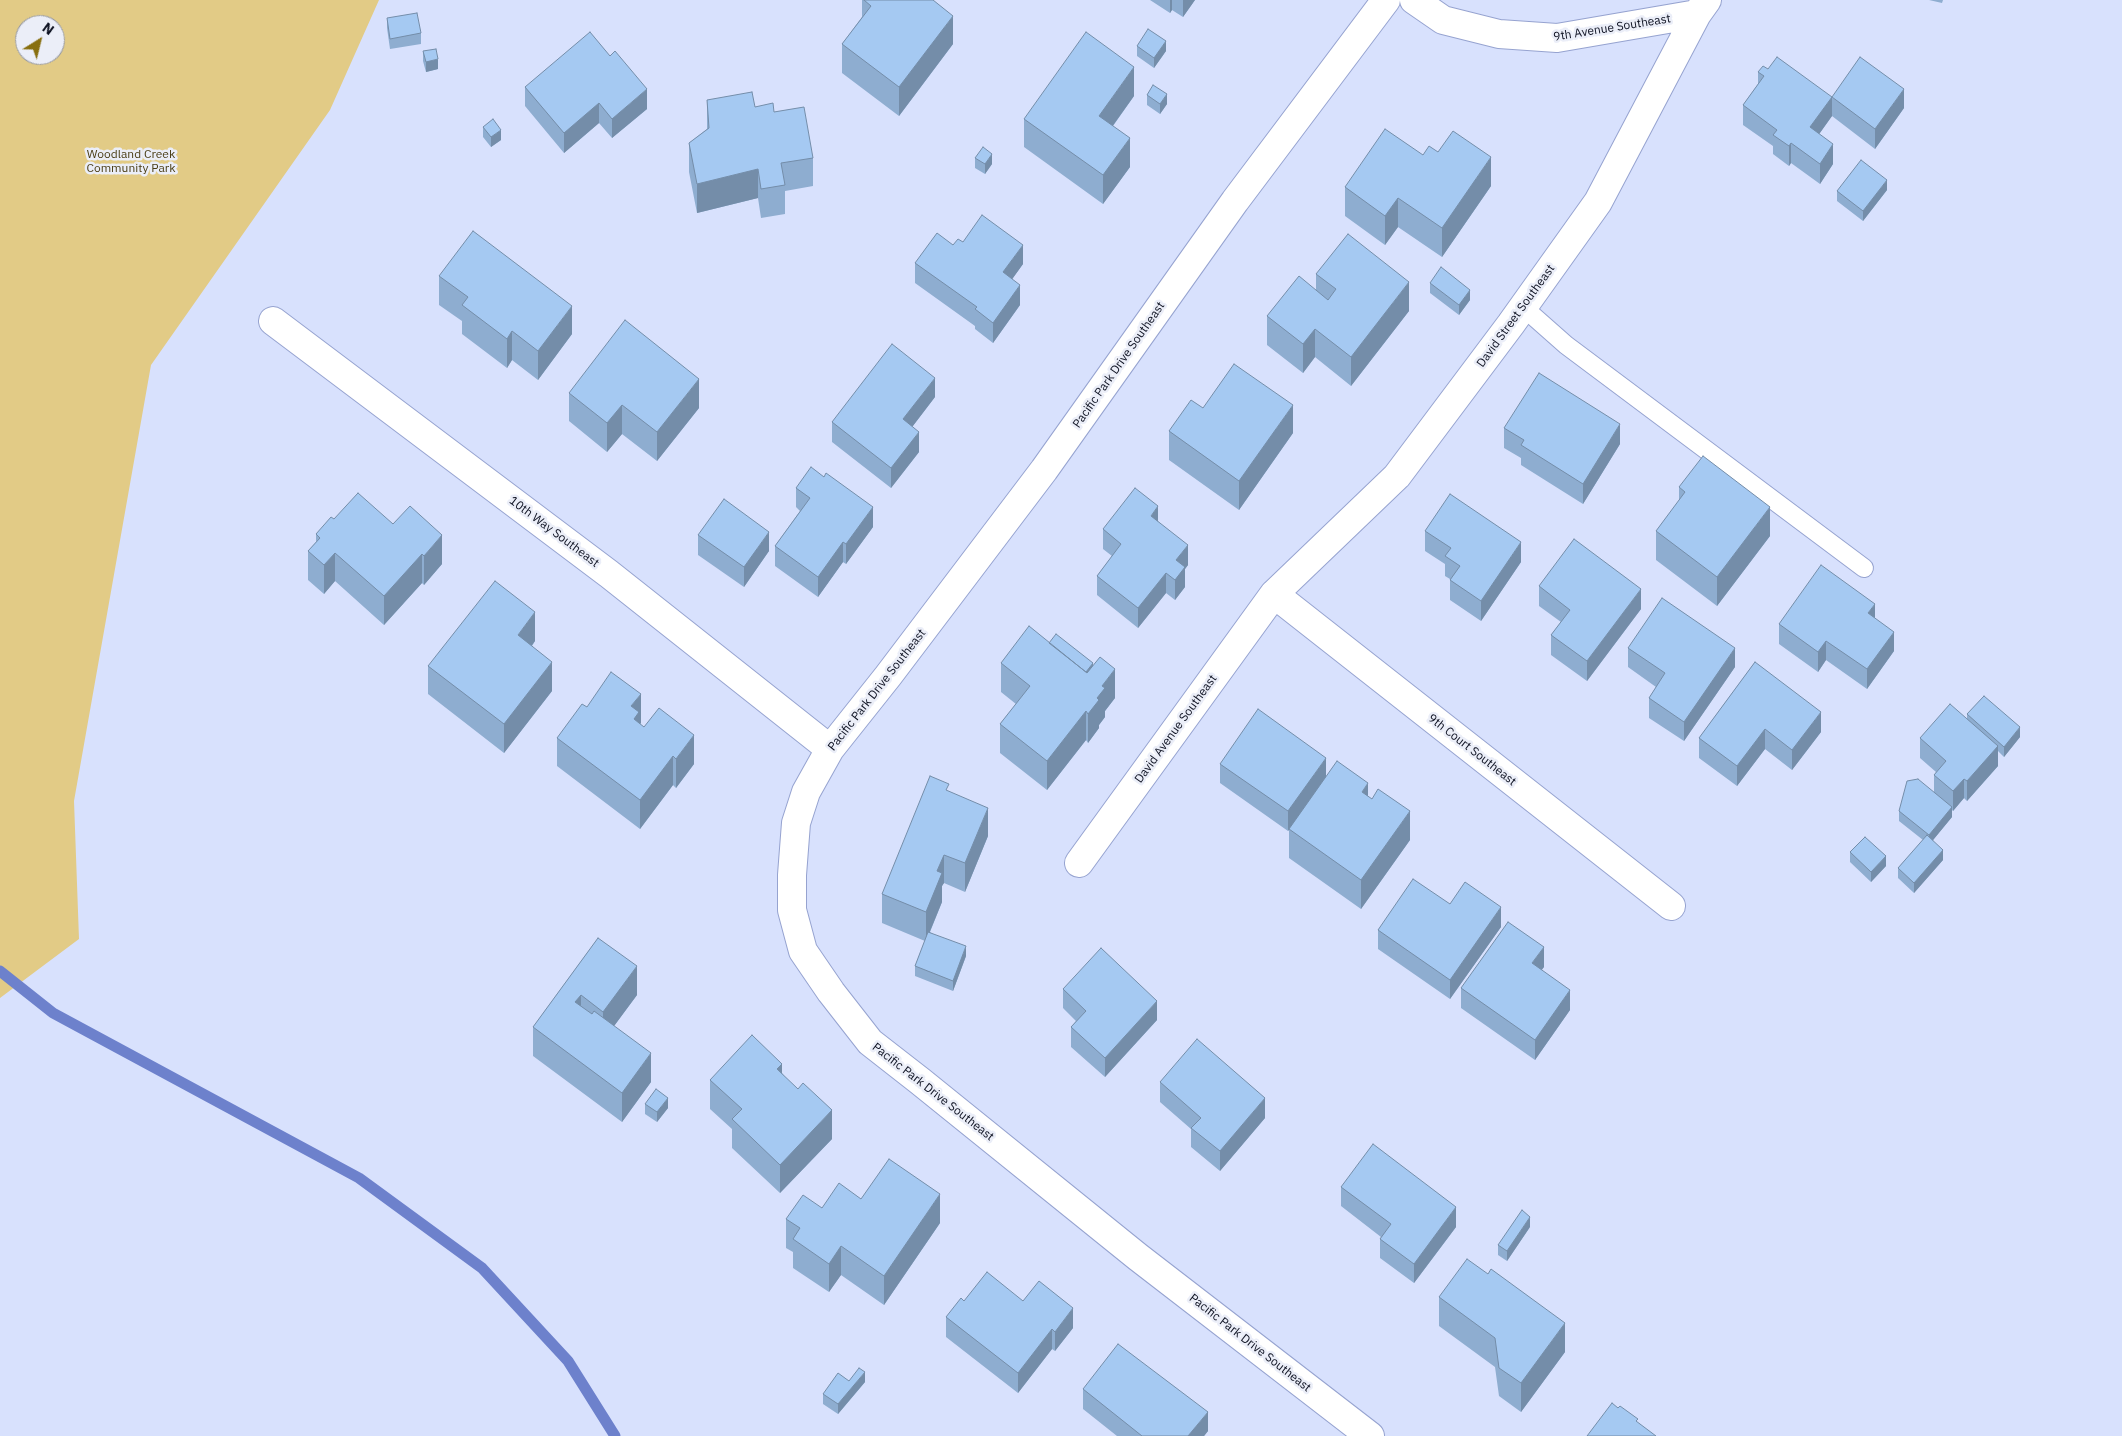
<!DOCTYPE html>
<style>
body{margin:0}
#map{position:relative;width:2122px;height:1436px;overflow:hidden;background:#d8e1fd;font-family:"IBM Plex Sans",sans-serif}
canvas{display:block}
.north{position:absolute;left:15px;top:15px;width:50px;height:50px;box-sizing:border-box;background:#ebeef8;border:1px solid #9296a2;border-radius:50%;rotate:36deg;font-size:14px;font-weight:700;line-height:20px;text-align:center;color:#0d1121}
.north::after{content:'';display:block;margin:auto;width:18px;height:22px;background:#886f0f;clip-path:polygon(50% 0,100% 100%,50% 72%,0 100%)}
</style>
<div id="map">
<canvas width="2122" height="1436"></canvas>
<div class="north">N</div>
</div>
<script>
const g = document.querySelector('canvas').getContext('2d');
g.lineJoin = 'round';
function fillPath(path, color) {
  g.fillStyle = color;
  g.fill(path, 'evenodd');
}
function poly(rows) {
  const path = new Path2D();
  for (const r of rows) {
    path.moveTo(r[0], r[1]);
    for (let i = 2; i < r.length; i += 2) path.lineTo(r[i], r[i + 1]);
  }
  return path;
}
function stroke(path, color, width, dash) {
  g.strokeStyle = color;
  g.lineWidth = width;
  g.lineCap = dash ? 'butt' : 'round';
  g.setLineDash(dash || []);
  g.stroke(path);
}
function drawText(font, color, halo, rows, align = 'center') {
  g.font = font + ' "IBM Plex Sans",sans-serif';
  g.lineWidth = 5;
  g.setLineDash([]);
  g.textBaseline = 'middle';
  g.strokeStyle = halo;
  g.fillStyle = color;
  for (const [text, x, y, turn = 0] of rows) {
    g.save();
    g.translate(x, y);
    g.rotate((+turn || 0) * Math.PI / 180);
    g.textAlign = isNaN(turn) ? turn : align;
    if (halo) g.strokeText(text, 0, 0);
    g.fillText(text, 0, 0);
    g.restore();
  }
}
const green = poly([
 [0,0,379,0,330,110,151,365,74,801,79,939,0,998],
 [25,25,55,25,55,55,25,55]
]);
const stream = poly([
 [0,971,53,1013,359,1178,482,1268,568,1361,615,1436]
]);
const lane = poly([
 [1523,307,1566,345,1864,568]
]);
const street = poly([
 [1414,0,1443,20,1499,34,1557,38,1697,14],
 [273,321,609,574,830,749],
 [1274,594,1671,906],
 [1079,863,1274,594,1397,476,1511,324,1598,202,1697,14,1707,0],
 [1370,1436,1138,1257,920,1081,870,1042,831,992,803,951,792,910,792,875,796,823,806,792,830,749,888,676,1044,470,1235,201,1386,0]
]);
const wall = poly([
 [862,0,933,0,953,44,899,116,842,73,842,44,862,17],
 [1150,0,1195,0,1183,17,1172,10,1170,13],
 [1929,0,1943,0,1942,3],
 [387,18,421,33,421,44,390,49,387,28],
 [1137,46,1166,51,1154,68,1137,56],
 [423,51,438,69,426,72,423,61],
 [1758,72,1832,97,1904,108,1875,149,1832,116,1819,134,1833,164,1820,184,1791,163,1789,166,1773,154,1773,146,1743,125,1743,105,1758,84],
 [525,87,647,109,612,138,599,123,564,153,525,106],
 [1147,95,1167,104,1160,114,1147,105],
 [1134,96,1113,126,1130,167,1103,204,1024,147,1024,119],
 [707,100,755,107,774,112,813,158,813,186,785,191,785,214,761,218,758,198,697,213,689,172,689,143,707,129],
 [483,127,501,140,491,147,483,137],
 [1423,155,1491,186,1442,257,1398,227,1385,245,1345,216,1345,187],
 [975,158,992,164,985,174,975,168],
 [1887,190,1863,221,1837,201,1837,191],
 [963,242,1023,264,1012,279,1020,305,993,343,975,329,975,326,915,283,915,263],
 [1316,274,1409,311,1351,386,1315,357,1303,373,1267,345,1267,316,1316,290],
 [439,276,572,334,538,380,512,360,507,368,462,334,462,321,439,305],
 [1430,283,1470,300,1459,315,1430,293],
 [569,393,699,408,657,461,622,434,607,452,569,421],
 [935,397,912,427,919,452,891,488,832,442,832,422],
 [1203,408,1293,433,1239,510,1169,460,1169,431],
 [1504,428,1620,444,1583,504,1521,465,1521,458,1504,448],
 [824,477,873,527,846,564,843,562,818,597,775,566,775,546,800,511,796,507,796,488],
 [1679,487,1770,536,1717,606,1656,560,1656,531,1679,501],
 [334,519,393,524,442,564,424,585,422,583,384,625,335,581,324,594,308,580,308,551,316,542,316,534],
 [1158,521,1188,565,1185,569,1185,587,1175,600,1166,593,1138,628,1097,595,1097,576,1112,556,1103,549,1103,529],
 [1425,531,1521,562,1481,621,1450,600,1450,579,1445,576,1445,564,1425,551],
 [698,535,769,551,744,587,698,555],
 [1539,586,1641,609,1587,681,1551,655,1551,635,1561,622,1539,606],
 [1875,618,1894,651,1867,689,1826,660,1818,672,1779,644,1779,624],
 [535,641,532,646,552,691,504,753,428,694,428,666],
 [1049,643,1093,666,1115,698,1105,711,1105,717,1099,725,1099,728,1088,743,1086,740,1047,790,1000,753,1000,724,1016,704,1001,692,1001,663],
 [1628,648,1735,667,1684,741,1649,718,1649,698,1656,687,1628,667],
 [1755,662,1821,732,1792,770,1765,749,1737,786,1699,758,1699,738],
 [587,707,641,723,640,724,694,764,676,788,673,785,640,829,557,766,557,738],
 [1967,714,2020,737,2004,757,1998,751,1998,766,1967,801,1964,798,1953,811,1952,810,1952,817,1933,840,1943,860,1914,893,1898,878,1898,868,1923,840,1899,821,1899,811,1934,792,1934,775,1936,772,1920,758,1920,738,1967,720],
 [1220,764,1326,777,1368,797,1410,840,1361,909,1289,858,1289,830,1288,831,1220,783],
 [949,791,988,836,965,892,944,883,942,886,942,902,930,932,966,956,953,991,915,976,915,966,925,941,882,923,882,894],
 [1850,852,1886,866,1871,882,1850,862],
 [1450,904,1501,927,1450,999,1378,949,1378,930],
 [598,938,637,995,614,1026,651,1082,622,1122,533,1056,533,1027],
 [1544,967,1541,970,1570,1010,1535,1060,1461,1008,1461,988],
 [1063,989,1157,1020,1105,1077,1071,1047,1071,1027,1076,1021,1063,1008],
 [782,1073,832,1139,780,1193,732,1148,732,1129,710,1109,710,1080],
 [1160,1082,1265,1118,1220,1171,1191,1147,1191,1129,1160,1102],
 [645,1104,668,1108,657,1122,645,1114],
 [1341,1187,1456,1227,1414,1283,1380,1258,1380,1239,1381,1237,1341,1206],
 [861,1199,940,1223,884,1305,841,1275,829,1292,793,1268,793,1252,786,1248,786,1219,822,1208],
 [1530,1227,1507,1261,1498,1255,1498,1245],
 [1439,1297,1565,1352,1521,1412,1499,1396,1495,1367,1439,1326],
 [964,1301,1023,1301,1073,1328,1055,1351,1052,1349,1018,1393,946,1337,946,1317],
 [849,1381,865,1382,838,1414,823,1404,823,1394],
 [1083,1389,1208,1431,1204,1436,1117,1436,1083,1409]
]);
const shadedWall = poly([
 [1170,0,1172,0,1172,10,1170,13],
 [1183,0,1195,0,1183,17],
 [953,16,953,44,899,116,899,87],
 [1166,41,1166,51,1154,68,1154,58],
 [438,59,438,69,426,72,426,62],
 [1134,67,1134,96,1099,145,1099,116],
 [647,89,647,109,612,138,612,119],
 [1904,89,1904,108,1875,149,1875,129],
 [1167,94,1167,104,1160,114,1160,104],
 [1832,97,1832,116,1810,147,1810,127],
 [599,103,599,123,564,153,564,133],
 [501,130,501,140,491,147,491,137],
 [1130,138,1130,167,1103,204,1103,175],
 [1791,143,1791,163,1789,166,1789,146],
 [1833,144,1833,164,1820,184,1820,164],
 [992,154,992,164,985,174,985,164],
 [1491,157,1491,186,1442,257,1442,228],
 [758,169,758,198,697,213,697,184],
 [1887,180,1887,190,1863,221,1863,211],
 [1398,198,1398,227,1385,245,1385,216],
 [1023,245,1023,264,1003,292,1003,272],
 [1409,282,1409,311,1351,386,1351,357],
 [1020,285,1020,305,993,343,993,323],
 [1470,290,1470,300,1459,315,1459,305],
 [572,306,572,334,538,380,538,351],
 [1315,329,1315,357,1303,373,1303,344],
 [512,331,512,360,507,368,507,339],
 [935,378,935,397,903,439,903,419],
 [699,379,699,408,657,461,657,432],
 [622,405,622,434,607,452,607,423],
 [1293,405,1293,433,1239,510,1239,481],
 [1620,424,1620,444,1583,504,1583,484],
 [919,432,919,452,891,488,891,468],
 [1158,506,1158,526,1151,516],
 [873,507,873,527,846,564,846,544],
 [1770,507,1770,536,1717,606,1717,577],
 [769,532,769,551,744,587,744,567],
 [442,535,442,564,424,585,424,556],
 [843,542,843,562,818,597,818,577],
 [1521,542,1521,562,1481,621,1481,601],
 [1188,545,1188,565,1185,569,1185,587,1175,600,1175,580,1176,560],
 [335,553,335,581,324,594,324,565],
 [422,554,422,583,384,625,384,596],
 [1166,573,1166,593,1138,628,1138,608],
 [1641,589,1641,609,1587,681,1587,661],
 [1875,604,1875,623,1868,613],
 [535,612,535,641,518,664,518,635],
 [1894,632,1894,651,1867,689,1867,669],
 [1826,641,1826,660,1818,672,1818,652],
 [1735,648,1735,667,1684,741,1684,722],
 [552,662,552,691,504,753,504,724],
 [1093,663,1093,673,1081,679],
 [1115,669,1115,698,1105,711,1105,717,1099,725,1099,728,1088,743,1088,714,1097,698,1102,686],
 [641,694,641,723,639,725,639,741,631,706],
 [1086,711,1086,740,1047,790,1047,761],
 [1821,712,1821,732,1792,770,1792,750],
 [2020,727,2020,737,2004,757,2004,747],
 [1765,729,1765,749,1737,786,1737,766],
 [694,735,694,764,676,788,676,759],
 [1998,746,1998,766,1967,801,1967,781],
 [673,756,673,785,640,829,640,800],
 [1326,758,1326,777,1288,831,1288,811],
 [1964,779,1964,798,1953,811,1953,791],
 [1368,783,1368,812,1362,792],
 [1952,807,1952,817,1929,845,1929,835],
 [988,808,988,836,965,892,965,863],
 [1410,811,1410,840,1361,909,1361,880],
 [1943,850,1943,860,1914,893,1914,883],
 [944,855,944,883,942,886,942,902,926,941,926,912,937,871],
 [1886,856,1886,866,1871,882,1871,872],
 [1501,907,1501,927,1450,999,1450,980],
 [966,946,966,956,953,991,953,981],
 [1544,947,1544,967,1532,983,1532,963],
 [637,966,637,995,603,1041,603,1012],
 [1570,990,1570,1010,1535,1060,1535,1040],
 [581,995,581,1024,575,1002],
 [1157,1001,1157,1020,1105,1077,1105,1058],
 [651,1053,651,1082,622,1122,622,1093],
 [782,1064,782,1092,777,1069],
 [668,1098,668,1108,657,1122,657,1112],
 [1265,1098,1265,1118,1220,1171,1220,1151],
 [832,1110,832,1139,780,1193,780,1165],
 [940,1194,940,1223,884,1305,884,1276],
 [1456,1207,1456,1227,1414,1283,1414,1264],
 [1530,1217,1530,1227,1507,1261,1507,1251],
 [841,1246,841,1275,829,1292,829,1264],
 [1073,1308,1073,1328,1055,1351,1055,1332],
 [1565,1323,1565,1352,1521,1412,1521,1383],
 [1052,1329,1052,1349,1018,1393,1018,1373],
 [865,1372,865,1382,838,1414,838,1404],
 [1208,1412,1208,1431,1204,1436,1188,1436]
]);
const building = poly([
 [864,0,933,0,953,16,899,87,842,44,871,6,864,0],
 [417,13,421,33,390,39,387,18,417,13],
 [1148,29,1166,41,1154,58,1137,46,1148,29],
 [590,32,610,56,615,51,647,89,612,119,599,103,564,133,525,87,590,32],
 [1086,32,1134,67,1099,116,1130,138,1103,175,1024,119,1086,32],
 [436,49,438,59,426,62,423,51,436,49],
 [1777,57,1832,97,1810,127,1833,144,1820,164,1791,143,1789,146,1773,135,1777,130,1743,105,1764,76,1758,72,1763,66,1768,69,1777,57],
 [1860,57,1904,89,1875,129,1832,97,1860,57],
 [1153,85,1167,94,1160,104,1147,95,1153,85],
 [752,92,755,107,773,103,774,112,804,107,813,158,781,163,785,185,761,189,758,169,697,184,689,143,709,128,707,100,752,92],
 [493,119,501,130,491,137,483,127,493,119],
 [1385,129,1423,155,1429,146,1438,152,1453,131,1491,157,1442,228,1398,198,1385,216,1345,187,1385,129],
 [983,147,992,154,985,164,975,158,983,147],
 [1861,160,1887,180,1863,211,1837,191,1861,160],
 [982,215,1023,245,1003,272,1020,285,993,323,975,309,977,307,915,263,937,233,953,245,958,239,963,242,982,215],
 [473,231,572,306,538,351,512,331,507,339,462,305,468,297,439,276,473,231],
 [1348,234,1409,282,1351,357,1315,329,1303,344,1267,316,1299,276,1328,300,1336,289,1316,274,1348,234],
 [1441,267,1470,290,1459,305,1430,283,1441,267],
 [625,320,699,379,657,432,622,405,607,423,569,393,625,320],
 [892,344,935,378,903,419,919,432,891,468,832,422,892,344],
 [1234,364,1293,405,1239,481,1169,431,1191,400,1203,408,1234,364],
 [1539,373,1620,424,1583,484,1521,445,1524,440,1504,428,1539,373],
 [1703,456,1770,507,1717,577,1656,531,1685,492,1679,487,1703,456],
 [811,467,824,477,826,473,873,507,846,544,843,542,818,577,775,546,810,498,796,488,811,467],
 [1135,488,1158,506,1151,516,1188,545,1176,560,1185,567,1175,580,1166,573,1138,608,1097,576,1121,544,1103,529,1135,488],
 [358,493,393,524,410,506,442,535,424,556,422,554,384,596,335,553,324,565,308,551,320,538,316,534,331,517,334,519,358,493],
 [1450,494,1521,542,1481,601,1450,580,1460,566,1445,556,1451,548,1425,531,1450,494],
 [724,499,769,532,744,567,698,535,724,499],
 [1574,539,1641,589,1587,661,1551,635,1570,610,1539,586,1574,539],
 [1821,565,1875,604,1868,613,1894,632,1867,669,1826,641,1818,652,1779,624,1821,565],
 [495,581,535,612,518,635,552,662,504,724,428,666,495,581],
 [1662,598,1735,648,1684,722,1649,698,1665,673,1628,648,1662,598],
 [1029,626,1087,673,1100,657,1115,669,1102,686,1105,688,1097,698,1099,700,1088,714,1086,711,1047,761,1000,724,1030,686,1001,663,1029,626],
 [1056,634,1093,663,1086,672,1049,643,1056,634],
 [1755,662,1821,712,1792,750,1765,729,1737,766,1699,738,1755,662],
 [611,672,641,694,631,706,639,712,634,719,644,727,659,708,694,735,676,759,673,756,640,800,557,738,582,704,587,707,611,672],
 [1984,696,2020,727,2004,747,1967,714,1984,696],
 [1950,704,1998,746,1967,781,1964,779,1953,791,1934,775,1946,761,1920,738,1950,704],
 [1258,709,1326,758,1288,811,1220,764,1258,709],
 [1337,761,1368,783,1362,792,1372,799,1378,789,1410,811,1361,880,1289,829,1337,761],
 [930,776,949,784,946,790,988,808,965,863,944,855,937,871,942,873,926,912,882,894,930,776],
 [1918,779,1952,807,1929,835,1899,811,1907,781,1918,779],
 [1927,835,1943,850,1914,883,1898,868,1927,835],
 [1865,837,1886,856,1871,872,1850,852,1865,837],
 [1413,879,1450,904,1465,882,1501,907,1450,980,1378,930,1413,879],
 [1508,922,1544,947,1532,963,1570,990,1535,1040,1461,988,1508,922],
 [928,932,966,946,953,981,915,966,928,932],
 [598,938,637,966,603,1012,581,995,575,1002,592,1014,594,1011,651,1053,622,1093,533,1027,598,938],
 [1101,948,1157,1001,1105,1058,1071,1027,1086,1011,1063,989,1101,948],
 [752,1035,782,1064,777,1069,798,1089,803,1083,832,1110,780,1165,732,1119,742,1109,710,1080,752,1035],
 [1197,1039,1265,1098,1220,1151,1191,1128,1201,1118,1160,1082,1197,1039],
 [656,1089,668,1098,657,1112,645,1104,656,1089],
 [1373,1144,1456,1207,1414,1264,1380,1239,1391,1224,1341,1187,1373,1144],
 [889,1159,940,1194,884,1276,841,1246,829,1264,793,1239,800,1228,786,1219,803,1195,822,1208,839,1183,861,1199,889,1159],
 [1522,1210,1530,1217,1507,1251,1498,1245,1522,1210],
 [1467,1259,1488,1274,1491,1269,1565,1323,1521,1383,1499,1368,1495,1338,1439,1297,1467,1259],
 [987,1272,1023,1301,1039,1281,1073,1308,1055,1332,1052,1329,1018,1373,946,1317,961,1298,964,1301,987,1272],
 [1118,1344,1208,1412,1188,1436,1142,1436,1083,1389,1118,1344],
 [859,1368,865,1372,838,1404,823,1394,838,1373,849,1381,859,1368],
 [1612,1403,1618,1408,1620,1406,1638,1419,1636,1421,1656,1436,1587,1436,1612,1403]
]);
const streetNames = [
 ["9th Avenue Southeast",1612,28,-9],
 ["David Street Southeast",1516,316,-54],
 ["Pacific Park Drive Southeast",1119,365,-55],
 ["10th Way Southeast",554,532,37],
 ["Pacific Park Drive Southeast",877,690,-52],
 ["David Avenue Southeast",1176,729,-54],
 ["9th Court Southeast",1472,750,38],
 ["Pacific Park Drive Southeast",933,1092,38],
 ["Pacific Park Drive Southeast",1250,1343,38]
];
const parkNames = [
 ["Woodland Creek",131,155],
 ["Community Park",131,169]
];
fillPath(green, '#e2cb86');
stroke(stream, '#6d81cc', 11);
stroke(lane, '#96a3d0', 20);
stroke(street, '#96a3d0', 30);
stroke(lane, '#fff', 18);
stroke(street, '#fff', 28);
fillPath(wall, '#8eadd0');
fillPath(shadedWall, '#748da9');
fillPath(building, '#a5c9f2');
stroke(building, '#748da9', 1);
drawText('12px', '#0d1121', '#ebeef8', streetNames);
drawText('12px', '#493d15', '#ebeef8', parkNames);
</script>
